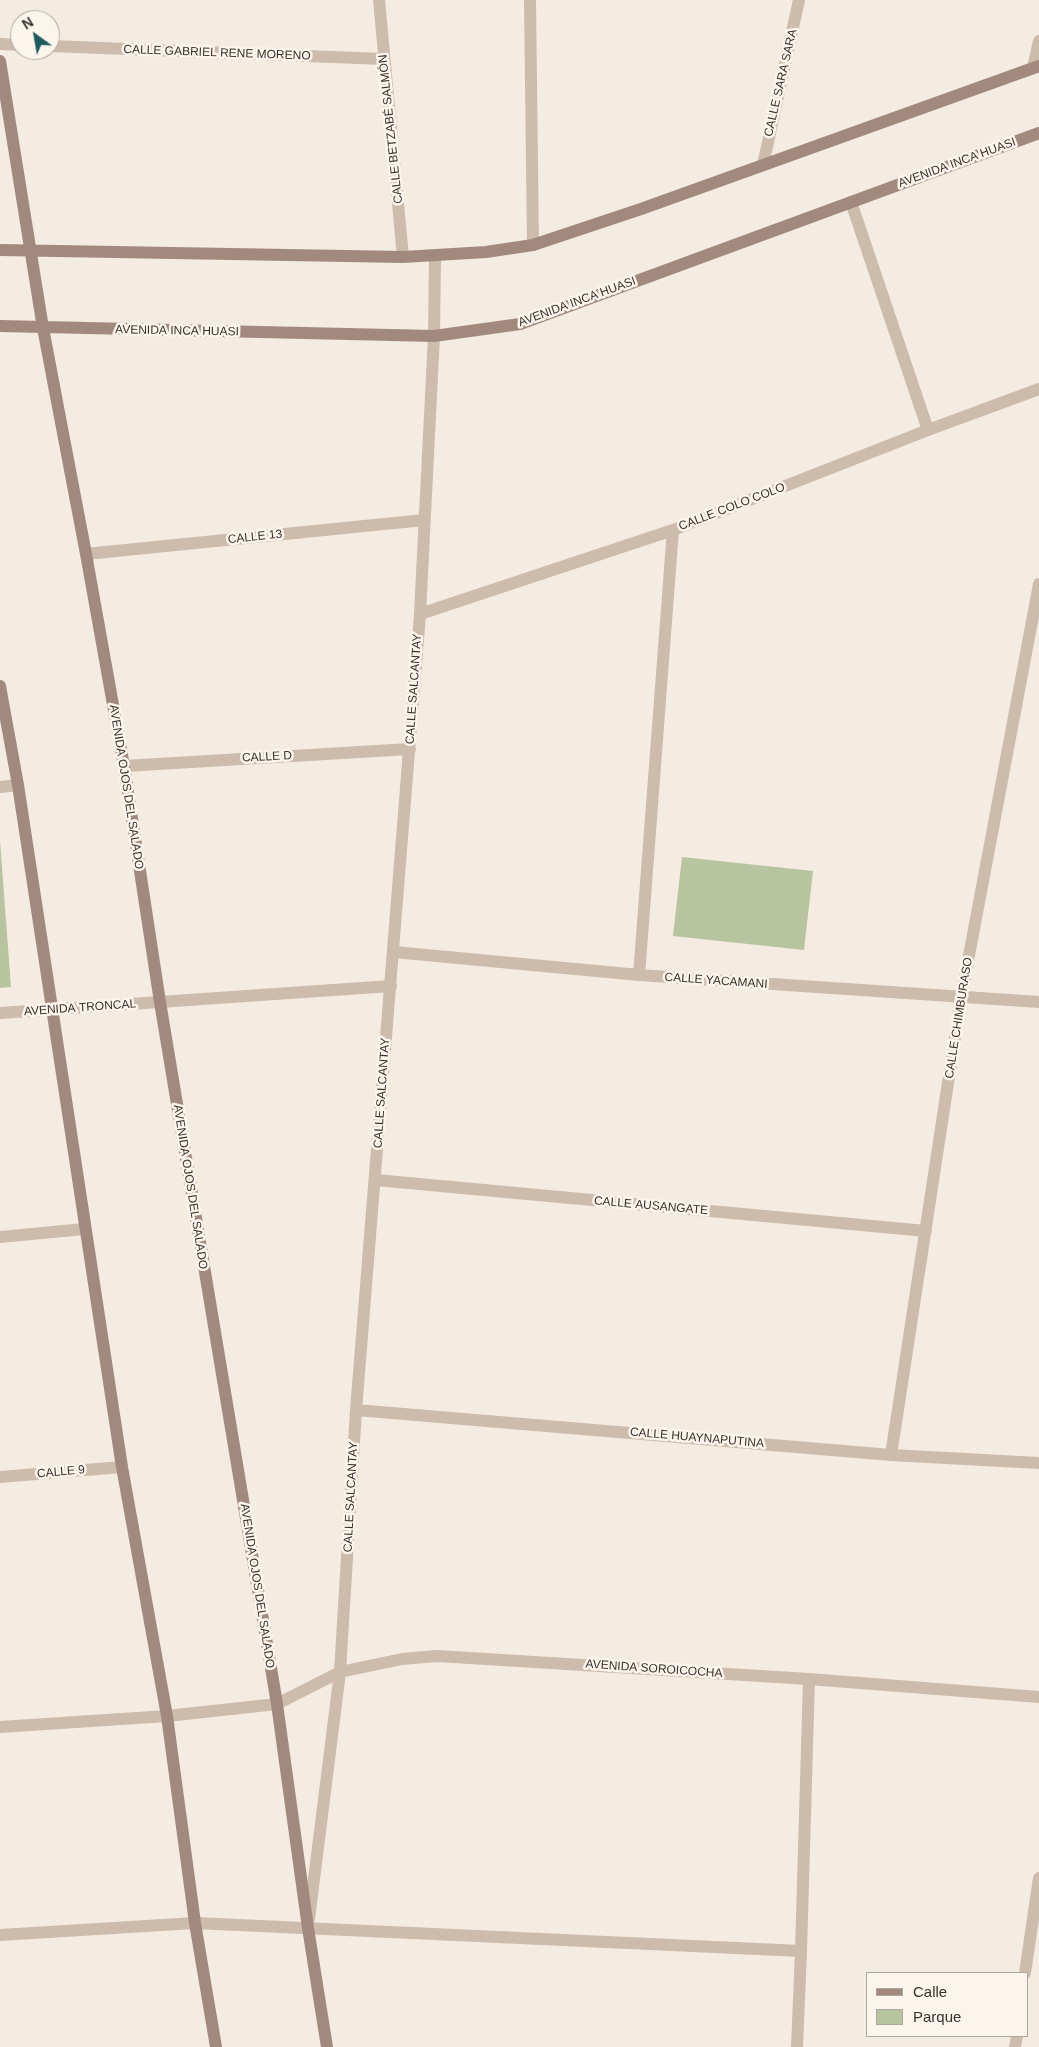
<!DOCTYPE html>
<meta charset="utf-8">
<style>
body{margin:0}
#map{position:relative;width:1039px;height:2047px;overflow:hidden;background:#f4ebe1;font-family:Arial,sans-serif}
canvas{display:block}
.legend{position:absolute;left:866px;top:1972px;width:162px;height:65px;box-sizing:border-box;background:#fbf5ee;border:1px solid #aea6a0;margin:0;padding:6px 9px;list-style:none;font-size:15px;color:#3b302b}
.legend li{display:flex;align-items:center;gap:10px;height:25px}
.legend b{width:25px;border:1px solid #aea6a0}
.north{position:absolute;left:10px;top:10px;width:50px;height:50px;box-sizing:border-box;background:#fbf5ee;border:1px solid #aea6a0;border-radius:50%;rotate:328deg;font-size:14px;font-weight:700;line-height:20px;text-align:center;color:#3b302b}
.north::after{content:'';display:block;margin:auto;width:18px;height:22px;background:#1f5a5e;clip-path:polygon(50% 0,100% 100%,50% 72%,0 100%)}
</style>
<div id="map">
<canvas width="1039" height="2047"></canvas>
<ul class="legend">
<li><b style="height:6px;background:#a18a7d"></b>Calle</li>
<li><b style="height:14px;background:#b8c4a0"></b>Parque</li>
</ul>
<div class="north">N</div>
</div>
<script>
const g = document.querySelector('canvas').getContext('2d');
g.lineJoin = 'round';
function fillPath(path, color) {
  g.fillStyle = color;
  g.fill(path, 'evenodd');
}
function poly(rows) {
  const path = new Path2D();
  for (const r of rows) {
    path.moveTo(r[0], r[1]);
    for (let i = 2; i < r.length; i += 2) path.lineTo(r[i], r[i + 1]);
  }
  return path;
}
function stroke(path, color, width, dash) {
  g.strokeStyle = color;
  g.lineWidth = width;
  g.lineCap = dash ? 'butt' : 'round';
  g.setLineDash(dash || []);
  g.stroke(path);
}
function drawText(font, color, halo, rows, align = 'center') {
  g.font = font + ' Arial,sans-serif';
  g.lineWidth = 5;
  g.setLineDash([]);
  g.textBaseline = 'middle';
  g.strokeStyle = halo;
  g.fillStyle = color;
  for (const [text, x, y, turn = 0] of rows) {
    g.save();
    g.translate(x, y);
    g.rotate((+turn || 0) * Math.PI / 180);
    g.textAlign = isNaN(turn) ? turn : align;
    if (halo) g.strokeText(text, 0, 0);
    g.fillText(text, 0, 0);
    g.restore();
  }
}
const green = poly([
 [0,841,11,987,0,988],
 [682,857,813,871,804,950,673,936]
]);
const street = poly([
 [379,0,403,257],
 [530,0,533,245],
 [0,44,20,45],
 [50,46,384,59],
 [1033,68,1039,41],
 [763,165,799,0],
 [851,202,928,430],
 [86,554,424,520],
 [420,614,673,530,928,430,1039,389],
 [124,766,410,749],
 [0,787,18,785],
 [394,952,639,975,1039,1002],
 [639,975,673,530],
 [0,1013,391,986],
 [376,1180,926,1231],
 [0,1237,84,1229],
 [356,1410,891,1455,1039,1463],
 [891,1455,961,998,1039,584],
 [0,1477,122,1467],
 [0,1727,167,1716,277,1704,340,1672,402,1659,437,1656,809,1679,1039,1697],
 [309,1919,340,1672,356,1410,420,614,434,336,435,257],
 [0,1935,195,1923,801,1951],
 [1025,1973,1039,1878],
 [797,2047,801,1951,809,1679],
 [1015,2047,1017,2036]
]);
const secondary = poly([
 [0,61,43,328,86,554,124,766,160,1002,277,1704,308,1928,327,2047],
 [0,250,403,257,486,252,533,245,641,209,1039,66],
 [0,326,434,336,520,324,1039,133],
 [0,686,18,785,122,1467,167,1716,195,1923,216,2047]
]);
const streetNames = [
 ["CALLE GABRIEL RENE MORENO",217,53,2],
 ["CALLE SARA SARA",781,83,-77],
 ["CALLE BETZABÉ SALMÓN",391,129,-96],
 ["AVENIDA INCA HUASI",957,163,-20],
 ["AVENIDA INCA HUASI",577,302,-20],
 ["AVENIDA INCA HUASI",177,331,1],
 ["CALLE COLO COLO",732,507,-21],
 ["CALLE 13",255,537,-6],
 ["CALLE SALCANTAY",414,689,-86],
 ["CALLE D",267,757,-3],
 ["AVENIDA OJOS DEL SALADO",126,787,81],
 ["CALLE YACAMANI",716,981,4],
 ["AVENIDA TRONCAL",80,1008,-4],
 ["CALLE CHIMBURASO",959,1018,-81],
 ["CALLE SALCANTAY",382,1093,-86],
 ["AVENIDA OJOS DEL SALADO",190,1187,81],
 ["CALLE AUSANGATE",651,1206,5],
 ["CALLE HUAYNAPUTINA",697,1438,5],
 ["CALLE 9",61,1472,-5],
 ["CALLE SALCANTAY",351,1497,-87],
 ["AVENIDA OJOS DEL SALADO",257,1586,81],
 ["AVENIDA SOROICOCHA",654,1669,4]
];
fillPath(green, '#b8c4a0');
stroke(street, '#cdbbac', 12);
stroke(secondary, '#a18a7d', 12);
drawText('12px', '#3b302b', '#fbf5ee', streetNames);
</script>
